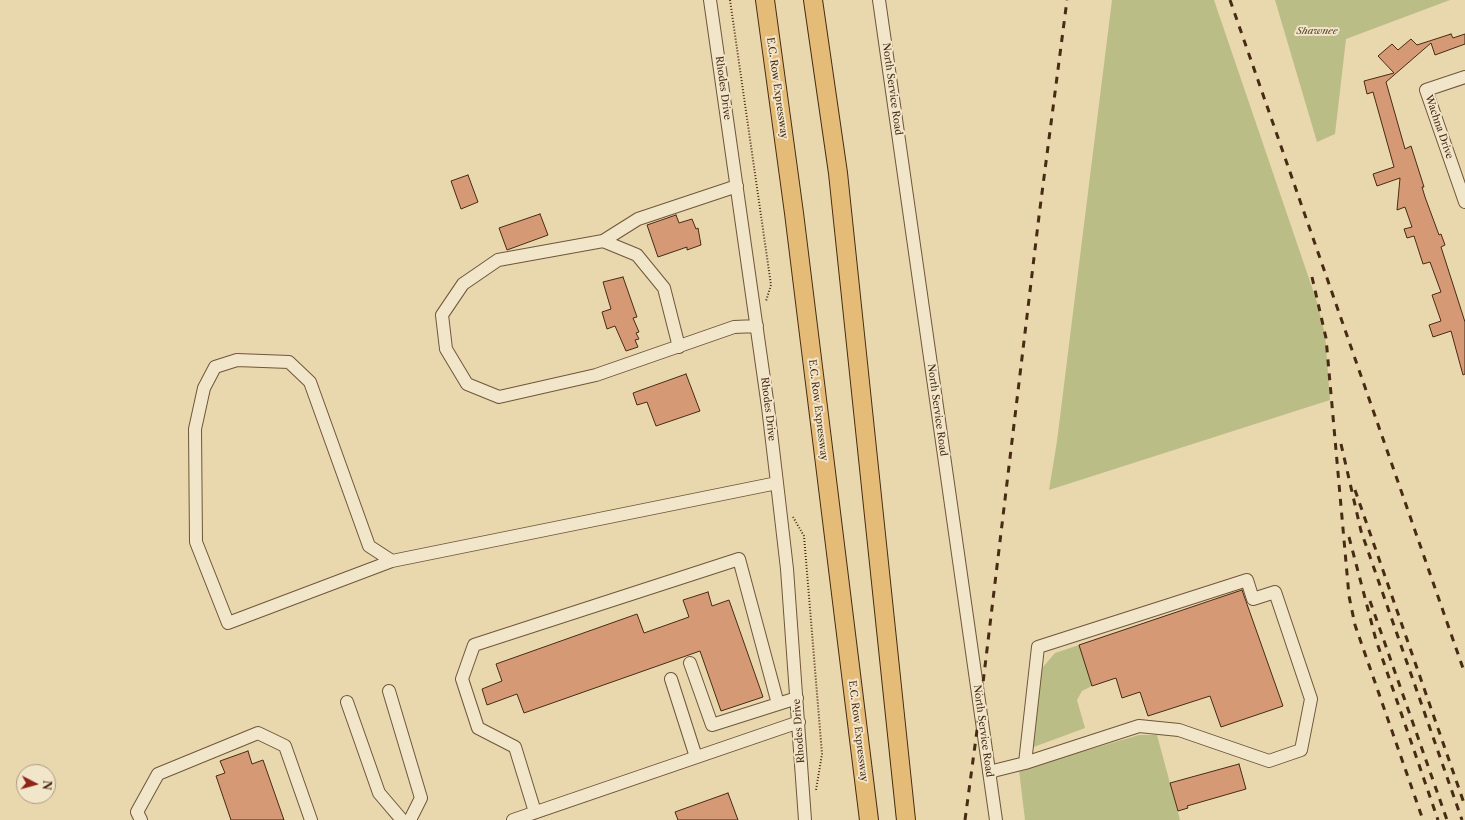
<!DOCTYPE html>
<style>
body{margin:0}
#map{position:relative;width:1465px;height:820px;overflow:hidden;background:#e9d7ae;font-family:"Libre Caslon Text",serif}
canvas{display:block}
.north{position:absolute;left:16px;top:764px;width:40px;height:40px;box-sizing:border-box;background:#f1e5ca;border:1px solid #ad9b81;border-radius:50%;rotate:96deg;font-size:11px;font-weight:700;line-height:16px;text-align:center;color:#472b13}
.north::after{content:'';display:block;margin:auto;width:14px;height:18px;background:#8f2418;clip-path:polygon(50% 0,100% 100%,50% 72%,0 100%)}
</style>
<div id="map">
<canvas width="1465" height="820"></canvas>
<div class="north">N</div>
</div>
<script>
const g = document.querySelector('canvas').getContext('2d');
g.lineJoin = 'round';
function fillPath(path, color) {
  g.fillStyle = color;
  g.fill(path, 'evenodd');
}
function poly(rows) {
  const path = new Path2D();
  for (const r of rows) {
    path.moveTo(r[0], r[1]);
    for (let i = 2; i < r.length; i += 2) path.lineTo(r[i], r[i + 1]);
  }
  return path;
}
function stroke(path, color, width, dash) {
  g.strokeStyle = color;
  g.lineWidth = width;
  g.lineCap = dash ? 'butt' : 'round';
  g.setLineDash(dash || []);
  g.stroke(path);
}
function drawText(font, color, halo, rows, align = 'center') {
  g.font = font + ' "Libre Caslon Text",serif';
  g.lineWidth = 4;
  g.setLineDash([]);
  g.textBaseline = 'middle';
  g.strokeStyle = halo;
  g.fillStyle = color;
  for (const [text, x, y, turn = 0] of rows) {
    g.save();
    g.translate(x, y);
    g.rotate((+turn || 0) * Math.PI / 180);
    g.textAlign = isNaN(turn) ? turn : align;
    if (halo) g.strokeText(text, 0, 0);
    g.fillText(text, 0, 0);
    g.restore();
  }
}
const green = poly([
 [1112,0,1214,0,1317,302,1325,334,1330,400,1049,490,1057,441],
 [1275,0,1450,0,1346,39,1335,134,1317,142],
 [1079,645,1092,686,1082,691,1077,700,1085,728,1031,748,1040,675,1043,667,1055,653],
 [1139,735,1157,735,1180,820,1025,820,1019,770]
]);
const building = poly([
 [1451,34,1453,38,1465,34,1465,44,1435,55,1431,43,1386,82,1405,149,1411,146,1424,187,1422,187,1425,197,1439,235,1441,234,1445,245,1441,247,1465,322,1465,374,1463,375,1451,331,1433,337,1429,325,1441,321,1432,295,1441,292,1430,262,1423,264,1414,236,1407,238,1404,229,1412,227,1405,207,1397,210,1400,178,1377,186,1373,174,1394,167,1373,92,1367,94,1364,81,1394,73,1378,56,1392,44,1398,50,1411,39,1417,45,1451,34],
 [468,175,478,202,461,209,451,181,468,175],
 [540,214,548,235,507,250,499,228,540,214],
 [676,215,679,223,692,219,696,229,698,228,701,245,687,250,687,247,658,257,647,225,676,215],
 [623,277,637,317,633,318,639,332,636,333,639,339,635,340,638,347,626,351,615,326,607,329,602,312,611,309,603,282,623,277],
 [686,374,700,411,656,426,647,402,637,405,633,393,686,374],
 [1242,590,1283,706,1221,727,1210,696,1148,716,1140,692,1122,698,1116,678,1092,686,1079,645,1242,590],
 [708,592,712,606,729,600,763,697,721,711,700,651,524,713,517,694,487,705,482,689,502,681,496,664,637,614,644,633,689,617,683,600,708,592],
 [248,751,252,764,263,760,284,820,231,820,216,776,225,773,220,761,248,751],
 [1239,764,1246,789,1187,806,1188,808,1178,811,1170,783,1239,764],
 [728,793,738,820,678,820,675,812,728,793]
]);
const path = poly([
 [730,0,771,285,766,301],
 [793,517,804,536,822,754,816,790]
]);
const minor = poly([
 [710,0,768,407,777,483,787,569,805,820],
 [879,0,996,820],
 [1465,77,1426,90,1465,202],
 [737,186,638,219,603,241,498,260,463,284,442,315,446,349,467,384,499,397,596,375,734,327,757,326],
 [603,241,637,255,664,288,679,347],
 [392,561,228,623,196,542,195,429,204,388,215,367,237,360,289,362,310,382,369,546,392,561,777,483],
 [690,663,712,725,797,698],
 [671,679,696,757],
 [389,691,421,798,410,820],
 [347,702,379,793,402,820],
 [989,772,1025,763,1139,726,1179,730,1269,761,1301,750,1311,699,1275,592,1253,599,1247,580,1038,647,1025,763],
 [535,812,515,747,478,728,462,679,474,645,739,559,778,704],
 [141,820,137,812,158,774,258,733,285,746,311,820],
 [513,820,799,722]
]);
const highway = poly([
 [765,0,794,213,869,820],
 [813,0,838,173,906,820]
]);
const rail = poly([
 [1230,0,1465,674],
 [1312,277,1326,338,1349,596,1355,625,1423,820],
 [1341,444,1361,531,1462,820],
 [1355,490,1465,806],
 [1349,537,1376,640,1438,820],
 [1370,601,1447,820],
 [965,820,980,708,1039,216,1067,0]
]);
const parkNames = [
 ["Shawnee",1317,31]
];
const streetNames = [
 ["Rhodes Drive",723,88,82],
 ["E.C. Row Expressway",777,88,82],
 ["North Service Road",892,89,82],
 ["Wachna Drive",1439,127,71],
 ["Rhodes Drive",768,409,83],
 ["E.C. Row Expressway",818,410,83],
 ["North Service Road",937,410,82],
 ["Rhodes Drive",799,731,-94],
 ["E.C. Row Expressway",858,731,83],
 ["North Service Road",983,731,82]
];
fillPath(green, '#bbbd87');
fillPath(building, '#d59976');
stroke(building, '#472b13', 1);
stroke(minor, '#70563a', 14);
stroke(highway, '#472b13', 20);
stroke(path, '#472b13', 2, [1, 2]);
stroke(minor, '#f1e5ca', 12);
stroke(highway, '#e4bc77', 18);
stroke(rail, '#472b13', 3, [7, 7]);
drawText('italic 10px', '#5e482a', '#f1e5ca', parkNames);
drawText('10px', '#472b13', '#f1e5ca', streetNames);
</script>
